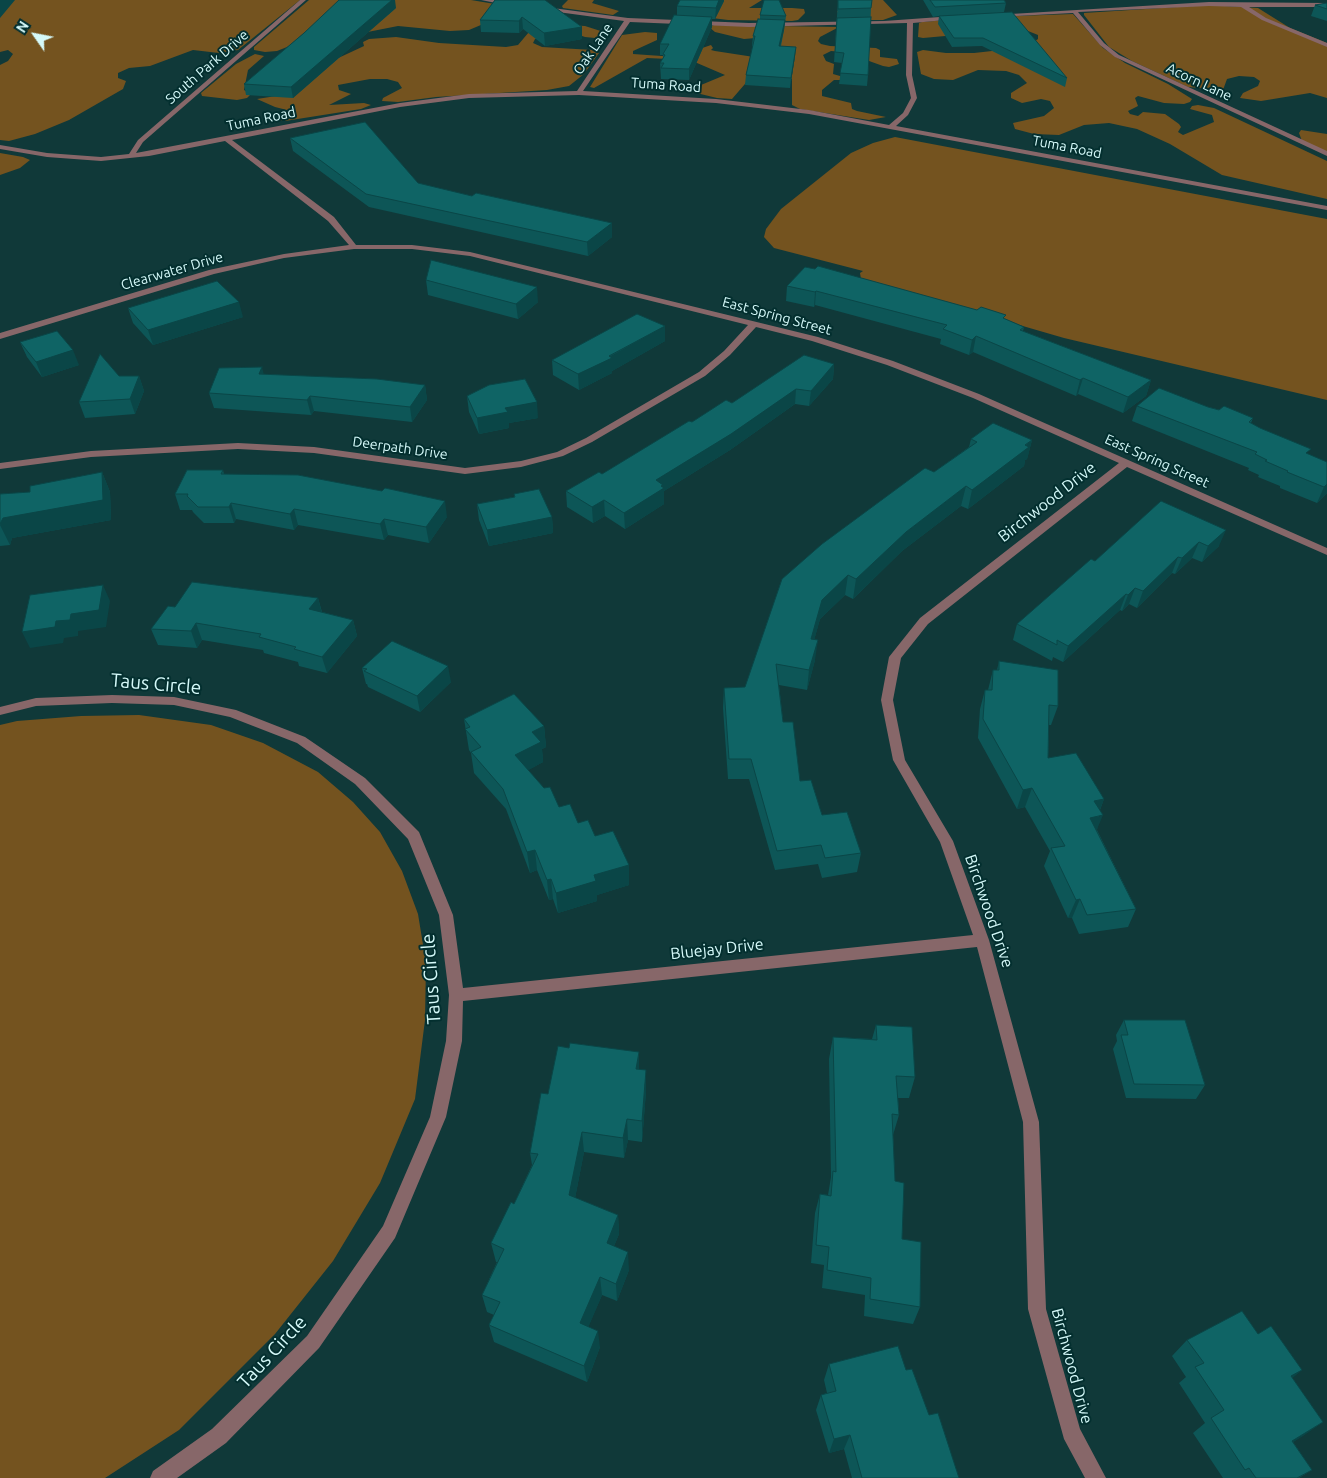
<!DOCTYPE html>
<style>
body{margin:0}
#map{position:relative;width:1327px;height:1478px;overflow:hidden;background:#103939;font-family:Ubuntu,sans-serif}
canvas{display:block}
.north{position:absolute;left:10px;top:10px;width:50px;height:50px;-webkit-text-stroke:4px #032f2f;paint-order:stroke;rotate:303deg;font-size:14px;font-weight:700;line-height:20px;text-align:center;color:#d5f9f9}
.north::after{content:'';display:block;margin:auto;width:18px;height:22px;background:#d5f9f9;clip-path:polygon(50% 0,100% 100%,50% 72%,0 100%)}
</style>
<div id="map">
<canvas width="1327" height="1478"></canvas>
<div class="north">N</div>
</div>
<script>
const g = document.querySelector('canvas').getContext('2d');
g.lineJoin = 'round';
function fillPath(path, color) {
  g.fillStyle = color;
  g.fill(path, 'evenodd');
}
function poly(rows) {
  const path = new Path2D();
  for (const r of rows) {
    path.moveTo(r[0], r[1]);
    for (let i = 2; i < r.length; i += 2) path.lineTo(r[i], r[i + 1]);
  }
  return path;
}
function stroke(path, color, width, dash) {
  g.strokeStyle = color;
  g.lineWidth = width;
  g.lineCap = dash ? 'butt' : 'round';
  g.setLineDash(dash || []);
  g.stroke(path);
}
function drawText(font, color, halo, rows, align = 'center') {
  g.font = font + ' Ubuntu,sans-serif';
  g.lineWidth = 4;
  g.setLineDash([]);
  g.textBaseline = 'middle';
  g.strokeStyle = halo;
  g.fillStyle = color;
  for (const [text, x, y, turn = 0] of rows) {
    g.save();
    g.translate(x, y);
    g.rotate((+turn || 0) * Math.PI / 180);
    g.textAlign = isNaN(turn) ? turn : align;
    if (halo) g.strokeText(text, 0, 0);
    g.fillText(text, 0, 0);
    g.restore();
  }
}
const green = poly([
 [0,0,300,0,238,50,219,53,193,50,150,66,129,68,118,73,118,78,126,81,123,89,69,120,35,134,9,141,0,140,0,65,8,61,13,54,8,50,0,52],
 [309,0,471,0,513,7,495,19,469,30,450,31,398,26,322,41,302,41,277,51,265,52,254,50,254,47],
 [568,0,594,0,592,3,619,11,613,15,563,8,562,6],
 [722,0,762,0,749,8,792,8,804,9,805,13,798,20,792,21,728,20,696,16],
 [845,0,883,0,897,15,883,20,863,20,840,14,837,12],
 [1208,5,1258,8,1290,28,1327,43,1327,98,1310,93,1261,101,1240,98,1243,93,1258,86,1260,81,1254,77,1239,76,1227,79,1223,90,1188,87,1132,61,1109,47,1084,15,1084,13],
 [1073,14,1103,48,1125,63,1168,84,1192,99,1190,102,1184,104,1164,103,1138,96,1135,98,1138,106,1128,111,1130,114,1138,116,1143,112,1165,114,1179,124,1181,127,1178,132,1183,135,1214,122,1212,115,1190,109,1192,106,1198,105,1214,108,1327,161,1327,199,1222,175,1170,144,1137,129,1109,123,1084,125,1059,135,1034,134,1015,129,1013,123,1044,116,1054,108,1050,101,1041,99,1022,103,1011,98,1011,93,1027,83,1019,75,1006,71,978,70,953,80,934,79,921,74,917,52,923,50,946,53,974,53,1001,50,1032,43,1038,39,1038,35,1023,29,923,38,918,37,919,23,922,22,972,18,995,22,1016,16],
 [547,24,585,26,610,34,605,39,585,37,565,30,557,31,535,39,533,43,542,47,593,50,599,53,584,74,569,86,547,90,436,97,398,102,382,101,383,98,402,88,398,82,387,79,370,79,338,85,339,90,351,94,329,105,364,103,371,105,361,109,285,121,277,120,291,111,275,107,257,99,276,96,334,60,364,46,363,42,369,39,396,37,439,43,506,47,518,45,529,32],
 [714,25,839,27,820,37,818,41,821,44,830,46,876,48,880,50,880,57,897,59,899,64,889,67,883,66,844,52,831,51,823,55,826,61,834,64,833,74,854,80,834,80,822,90,822,96,851,103,852,109,857,111,886,117,869,120,800,109,792,105,792,79,787,76,751,77,732,99,717,98,680,89,677,87,681,84,701,85,725,75,690,60,647,58,594,88,590,87,622,35,645,32,657,33,657,40,633,51,633,54,676,57,711,45,713,48,711,50,715,51,754,57,756,38,744,39,715,32,709,27],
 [255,54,264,56,248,70,244,90,251,94,247,98,237,100,202,96,201,93,236,64],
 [1301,130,1327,134,1327,152,1302,141,1299,133],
 [895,137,1327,219,1327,400,1064,338,861,279,860,273,863,271,774,248,764,237,766,229,781,209,851,153,873,143],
 [0,153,23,157,30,160,20,168,0,175],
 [139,715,211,725,263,743,318,772,353,802,380,832,402,871,418,914,426,963,425,1020,415,1099,380,1183,333,1261,275,1334,179,1430,105,1478,0,1478,0,725,17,721,81,716]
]);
const minor = poly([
 [300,0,306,0,143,142,136,153,400,103,469,94,577,91,624,21,543,10,545,7,628,18,749,23,884,21,954,16,956,19,913,23,912,75,917,98,908,115,896,126,1327,206,1327,210,809,114,716,103,579,95,469,98,400,107,232,140,334,217,356,245,412,245,470,252,818,337,893,361,979,394,1327,548,1327,555,1127,467,928,624,901,658,893,700,905,760,953,841,989,940,1039,1122,1046,1309,1080,1429,1106,1478,1085,1478,1064,1439,1028,1309,1023,1122,977,947,463,1001,462,1041,446,1117,395,1238,319,1348,226,1443,177,1478,150,1478,153,1471,212,1429,307,1336,383,1226,430,1117,446,1041,449,995,439,915,408,839,355,784,297,743,230,717,174,705,112,703,36,706,0,715,0,707,36,698,112,695,174,697,236,710,305,737,365,778,419,832,453,915,463,988,973,935,940,842,893,760,881,700,889,657,920,618,1119,463,973,398,887,365,812,341,756,327,730,355,705,376,592,442,563,456,521,467,465,474,314,453,238,449,91,457,0,469,0,463,91,451,238,443,314,447,465,468,521,461,557,452,586,438,699,372,724,351,748,325,470,256,412,249,354,249,284,258,214,274,0,339,0,333,209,270,284,254,349,245,328,221,225,141,149,156,101,161,47,157,0,149,0,145,47,153,101,157,129,154,138,140,300,0],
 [630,22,749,27,907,23,906,75,911,98,903,113,889,125,809,110,716,99,583,91,630,22],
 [481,0,495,0,514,4,511,6,481,0],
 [1209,2,1327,3,1327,7,1249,7,1266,18,1327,43,1327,47,1262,20,1241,7,1209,6,1078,12,1104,43,1119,55,1327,151,1327,156,1115,57,1100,45,1073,13,997,17,994,15,1209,2]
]);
const wall = poly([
 [495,0,582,27,582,39,545,46,523,29,519,33,481,32,480,20],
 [838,0,871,8,868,75,867,86,839,84,842,63,834,62],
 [923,0,1004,0,1006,3,1004,12,1067,78,1065,87,982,46,952,47,938,24,939,16,933,17],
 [724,1,715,19,712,19,712,27,689,80,661,79,660,63,663,59,663,55,660,55,660,44,677,15,677,6],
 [1327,3,1327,21,1311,16,1315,5],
 [396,8,293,98,246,95,244,84,304,33],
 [760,15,786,16,784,30,781,46,795,56,790,88,745,85,746,75,753,46,752,46,753,36,760,19],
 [290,138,418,183,612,237,588,256,369,207,293,151],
 [426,280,538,302,518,319,428,295],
 [787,286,1005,319,1024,327,1023,331,1151,380,1146,396,1123,413,1078,394,1076,396,973,352,969,355,940,344,941,339,815,305,814,307,786,301],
 [128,308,243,317,153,345,133,323],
 [665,326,665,341,612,371,612,373,579,390,553,375,552,360],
 [20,342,79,365,42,377,27,357],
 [834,364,833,379,809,406,795,404,730,450,664,491,664,504,625,529,605,516,593,523,567,507,566,491,602,474,692,422,732,403],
 [264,374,425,385,427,400,412,422,314,411,311,415,214,408,209,393],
 [119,376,139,376,144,391,135,414,85,418,79,402],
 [467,396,538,418,509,423,509,428,479,434,469,412],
 [1137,406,1208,407,1253,418,1251,423,1308,454,1327,493,1317,503,1280,488,1280,486,1258,477,1259,475,1248,470,1249,468,1132,421],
 [971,439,1032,440,1027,459,1025,460,1024,466,968,509,961,506,902,551,853,599,845,595,820,619,814,640,815,660,807,690,779,685,783,722,800,781,822,815,861,853,857,872,822,878,818,864,775,870,749,779,728,779,723,708,724,688,745,687,934,472,969,447],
 [223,470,224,474,447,517,429,543,388,535,384,540,298,525,294,530,236,519,234,523,204,523,193,512,192,510,180,510,175,494],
 [102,472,110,492,111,520,12,538,10,545,0,546,0,494,30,492],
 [514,494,552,517,553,533,489,546,479,520,477,504,514,497],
 [1161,501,1219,546,1202,562,1192,558,1175,574,1172,573,1137,608,1129,604,1122,611,1120,610,1063,662,1053,657,1052,661,1013,640,1017,624,1095,561],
 [318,598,322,612,353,620,357,636,327,673,299,666,298,662,264,653,263,650,202,640,197,648,158,645,151,629,175,607],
 [999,661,1058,706,1051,725,1049,725,1048,758,1104,799,1100,810,1097,830,1136,909,1128,927,1079,934,1072,918,1068,918,1044,866,1050,851,1025,807,1017,809,978,738,980,709,985,690,988,690,993,670,997,670],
 [362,668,451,682,420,712,368,687,367,684,366,684],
 [464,719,544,726,546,747,542,749,543,762,528,770,559,807,629,865,629,885,597,895,597,901,558,913,553,899,549,900,537,870,530,873,506,809,474,773,471,753,469,750],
 [1124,1020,1205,1085,1196,1099,1126,1098,1113,1049,1117,1041,1116,1035],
 [876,1025,915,1077,909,1098,898,1098,899,1115,893,1135,895,1181,902,1239,920,1307,913,1324,864,1316,865,1295,822,1288,824,1265,811,1263,815,1213,820,1194,828,1195,831,1177,829,1059,833,1037,872,1039],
 [569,1048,639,1052,639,1069,646,1091,642,1142,628,1140,624,1158,584,1152,575,1198,618,1215,619,1234,614,1246,629,1270,617,1301,602,1295,588,1327,600,1347,587,1382,494,1342,489,1325,494,1315,487,1312,482,1295,497,1262,496,1262,491,1243,514,1204,532,1165,530,1153],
 [1258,1334,1292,1378,1323,1422,1293,1442,1312,1470,1299,1478,1223,1478,1193,1433,1205,1423,1179,1383,1186,1377,1172,1356,1187,1340],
 [829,1364,906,1370,929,1415,959,1478,852,1478,844,1449,829,1453,816,1410,821,1395,827,1393,824,1380]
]);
const shadedWall = poly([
 [0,0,15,0,0,18],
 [392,0,395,0,396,8,293,98,291,87],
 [719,0,724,0,724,1,715,19,716,8],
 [522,17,523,29,519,33,519,21],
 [712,17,712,27,689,80,689,69],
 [785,20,784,30,778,55,779,46],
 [582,27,582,39,545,46,544,33],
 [796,47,795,56,790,88,791,78],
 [612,223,612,237,588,256,587,242],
 [537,287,538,302,518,319,516,304],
 [816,291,815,305,814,307,815,292],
 [239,302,243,317,153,345,148,330],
 [665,326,665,341,612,371,612,373,579,390,578,374],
 [976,336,973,352,969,355,972,340],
 [73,350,79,365,42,377,36,362],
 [834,364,833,379,809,406,811,391],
 [262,367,266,383,259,374],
 [139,376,144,391,135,414,130,399],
 [1083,378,1078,394,1076,396,1080,380],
 [1151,380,1146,396,1123,413,1128,397],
 [425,385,427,400,412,422,410,407],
 [796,389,795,404,730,450,664,491,664,504,625,529,624,513,656,480],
 [310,396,314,411,311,415,307,400],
 [537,402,538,418,509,423,509,428,479,434,477,418,505,408],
 [1032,440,1027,459,1025,460,1024,466,968,509,972,490],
 [102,472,110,492,111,520,12,538,10,545,0,525,3,518],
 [1327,484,1327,493,1317,503,1324,487],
 [966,486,961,506,902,551,853,599,856,579,906,532],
 [604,500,605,516,593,523,592,507],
 [445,501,447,517,429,543,426,527],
 [231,503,236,519,234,523,229,507],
 [294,509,298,525,294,530,290,514],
 [552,517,553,533,489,546,487,530],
 [384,519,388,535,384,540,380,524],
 [1226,530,1219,546,1202,562,1208,546],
 [1199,542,1192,558,1175,574,1182,558],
 [1178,557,1172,573,1137,608,1143,591],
 [848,575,845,595,820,619,809,659,811,639,822,600],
 [103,585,110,601,106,627,78,631,78,636,64,638,63,643,30,648,22,632,56,621,71,614],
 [1135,588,1129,604,1122,611,1128,595],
 [1126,594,1120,610,1063,662,1068,646],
 [318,598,322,614,309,609],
 [353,620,357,636,327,673,322,657],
 [196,623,202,640,197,648,191,631],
 [818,640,815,660,807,690,809,670],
 [448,666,451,682,420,712,417,696],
 [544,726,546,747,542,749,543,762,518,776,515,755,532,732],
 [1032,788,1025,807,1017,809,1023,790],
 [1104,799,1097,817,1103,815,1095,834,1083,836,1094,801],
 [535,850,537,870,530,873,527,852],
 [629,865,629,885,597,895,597,901,558,913,556,893,594,875],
 [551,879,553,899,549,900,547,880],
 [1080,899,1072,918,1068,918,1076,900],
 [639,1052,639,1073,636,1069],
 [646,1070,646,1091,642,1142,642,1121],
 [627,1119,628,1140,624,1158,623,1138],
 [582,1132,584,1152,572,1214,569,1195],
 [618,1215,619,1234,608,1261,607,1243],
 [628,1252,629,1270,617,1301,616,1284],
 [600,1277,602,1295,583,1340,580,1323],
 [598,1331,600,1347,587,1382,584,1366],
 [1302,1370,1283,1386,1291,1376],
 [1323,1422,1303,1436,1272,1455,1292,1441],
 [850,1435,844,1449,829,1453,834,1439]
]);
const building = poly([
 [339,0,392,0,291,87,244,84,304,33,339,0],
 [495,0,545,0,582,27,544,33,522,17,519,21,480,20,495,0],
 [680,0,719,0,716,8,677,6,680,0],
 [764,0,779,0,786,16,760,15,764,0],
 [838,0,872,0,871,8,838,9,838,0],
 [930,0,1004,0,1006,3,935,7,930,0],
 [1327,3,1327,9,1315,5,1327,3],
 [1012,12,1067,78,983,38,954,38,939,16,1012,12],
 [674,15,712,17,689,69,661,68,664,63,660,63,665,55,663,54,669,44,660,44,674,15],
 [871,17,868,75,840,73,844,53,835,52,837,18,871,17],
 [758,19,785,20,779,46,796,47,791,78,746,75,755,36,753,36,758,19],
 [365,122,418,183,472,196,476,193,612,223,587,242,366,194,290,138,365,122],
 [431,260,537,287,516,304,426,280,431,260],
 [818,266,977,310,981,307,1006,315,1003,318,1024,327,1020,330,1151,380,1128,397,1083,378,1080,380,976,336,972,340,943,329,947,325,816,291,815,292,787,286,805,267,815,269,818,266],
 [217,281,239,302,148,330,128,308,217,281],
 [637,314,665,326,609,356,612,358,578,374,552,360,637,314],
 [57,331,73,350,36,362,20,342,57,331],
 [100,354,119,376,139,376,130,399,79,402,100,354],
 [804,355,834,364,811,391,796,389,731,434,656,480,663,485,661,486,664,488,624,513,604,500,592,507,566,491,599,472,602,474,689,421,692,422,726,400,732,403,804,355],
 [262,367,259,374,377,379,425,385,410,407,310,396,307,400,209,393,219,368,262,367],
 [525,379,537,402,505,408,508,412,477,418,467,396,489,385,525,379],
 [1159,388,1208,407,1219,410,1224,406,1253,418,1249,422,1260,428,1311,449,1306,453,1327,462,1327,484,1324,487,1287,472,1288,471,1265,461,1267,460,1255,454,1257,452,1137,406,1159,388],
 [993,423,1032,440,1025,445,1029,447,972,490,966,486,906,532,856,579,848,575,822,600,811,639,818,640,809,670,776,664,783,722,793,722,800,781,811,780,822,815,847,812,861,853,825,858,821,845,777,851,751,759,729,759,724,688,745,687,782,579,822,544,925,468,934,472,977,442,971,439,993,423],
 [187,470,223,470,221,474,298,475,382,491,385,488,445,501,426,527,384,519,380,524,294,509,290,514,231,503,229,507,198,507,187,496,188,494,175,494,187,470],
 [102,472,103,500,3,518,0,524,0,494,30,492,30,486,102,472],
 [539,489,552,517,487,530,477,504,515,497,514,494,539,489],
 [1161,501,1226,530,1208,546,1199,542,1182,558,1178,557,1143,591,1135,588,1128,595,1126,594,1068,646,1057,640,1057,645,1017,624,1091,559,1095,561,1161,501],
 [192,582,318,598,309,609,353,620,322,657,294,649,296,647,259,637,261,634,196,623,191,631,151,629,168,606,175,607,192,582],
 [103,585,99,610,71,614,70,620,56,621,55,627,22,632,30,595,103,585],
 [392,641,448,666,417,696,364,671,367,669,362,668,392,641],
 [999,661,1058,670,1058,706,1049,705,1048,758,1076,753,1104,799,1094,801,1103,815,1090,818,1136,909,1087,915,1080,899,1076,900,1051,848,1065,846,1032,788,1023,790,983,719,985,690,992,690,993,670,999,670,999,661],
 [514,694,544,726,532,732,541,742,515,755,544,788,550,787,559,807,570,804,578,823,588,820,595,836,613,831,629,865,594,875,596,881,556,893,551,879,547,880,535,850,527,852,503,789,471,752,481,747,465,729,470,727,464,719,514,694],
 [1124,1020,1185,1020,1205,1085,1134,1084,1121,1035,1128,1035,1124,1020],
 [876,1025,912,1027,915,1077,896,1076,899,1115,892,1114,895,1181,904,1183,902,1239,921,1242,920,1307,870,1299,871,1278,827,1270,829,1247,816,1245,820,1194,831,1196,833,1171,836,1172,833,1037,877,1040,876,1025],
 [570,1043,639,1052,636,1069,646,1070,642,1121,627,1119,623,1138,582,1132,569,1195,618,1215,607,1243,628,1252,616,1284,600,1277,580,1323,598,1331,584,1366,489,1325,500,1302,482,1295,504,1249,491,1243,511,1202,514,1204,538,1154,530,1153,541,1093,548,1094,558,1046,569,1048,570,1043],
 [1242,1311,1258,1334,1271,1326,1302,1370,1291,1376,1323,1422,1292,1441,1312,1470,1297,1478,1256,1478,1249,1468,1245,1470,1211,1418,1224,1410,1195,1367,1204,1363,1187,1340,1242,1311],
 [898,1346,906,1370,912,1369,929,1415,938,1413,959,1478,862,1478,850,1435,834,1439,821,1395,836,1391,829,1364,898,1346]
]);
const farStreetnames = [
 ["Oak Lane",593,49,-56],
 ["South Park Drive",207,67,-41],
 ["Acorn Lane",1199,82,25],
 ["Tuma Road",666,85,4],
 ["Tuma Road",261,119,-12],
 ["Tuma Road",1067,147,11],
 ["Clearwater Drive",172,271,-16],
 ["East Spring Street",777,316,15],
 ["Deerpath Drive",400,448,8],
 ["East Spring Street",1157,461,24]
];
const streetNames = [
 ["Birchwood Drive",1047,502,-38],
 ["Birchwood Drive",989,911,71],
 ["Bluejay Drive",717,949,-6],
 ["Birchwood Drive",1072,1366,75]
];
const nearStreetnames = [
 ["Taus Circle",156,684,5],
 ["Taus Circle",431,979,-94],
 ["Taus Circle",272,1352,-47]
];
fillPath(green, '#74531f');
fillPath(minor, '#876769');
fillPath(wall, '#0d5657');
fillPath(shadedWall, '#0a4647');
fillPath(building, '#0f6465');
stroke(building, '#0a4647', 1);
drawText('14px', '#d5f9f9', '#032f2f', farStreetnames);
drawText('16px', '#d5f9f9', '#032f2f', streetNames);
drawText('19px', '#d5f9f9', '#032f2f', nearStreetnames);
</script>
